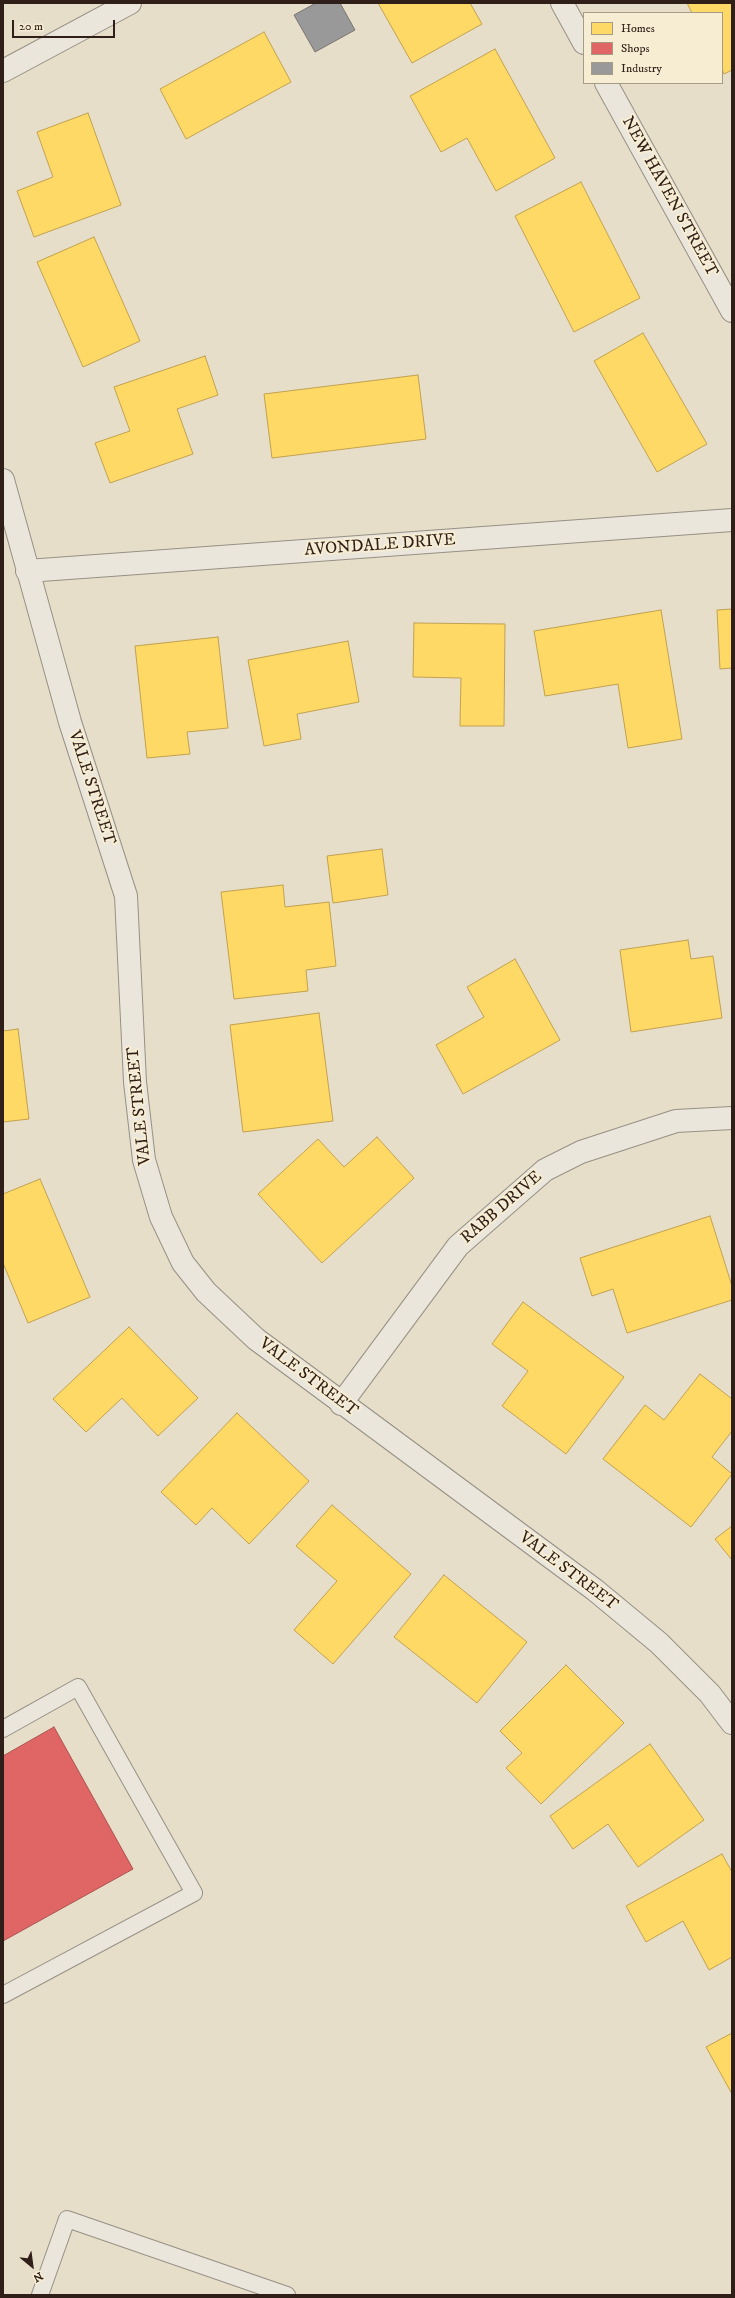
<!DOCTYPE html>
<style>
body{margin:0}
#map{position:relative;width:735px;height:2298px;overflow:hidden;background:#e6dec9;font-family:"IM FELL DW Pica",serif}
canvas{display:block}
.frame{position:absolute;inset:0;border:4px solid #301f18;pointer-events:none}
.legend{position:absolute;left:583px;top:12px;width:140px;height:72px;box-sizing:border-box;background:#f7edd3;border:1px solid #a79b88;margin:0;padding:5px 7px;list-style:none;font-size:12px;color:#301f18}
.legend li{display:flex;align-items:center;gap:8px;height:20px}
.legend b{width:20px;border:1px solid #a79b88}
.north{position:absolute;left:12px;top:2246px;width:40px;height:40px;-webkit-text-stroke:3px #f7edd3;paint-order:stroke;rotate:151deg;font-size:11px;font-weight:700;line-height:16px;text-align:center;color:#301f18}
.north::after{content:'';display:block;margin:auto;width:14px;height:18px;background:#301f18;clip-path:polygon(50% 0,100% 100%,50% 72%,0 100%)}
.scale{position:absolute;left:12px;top:20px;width:103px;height:18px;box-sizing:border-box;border:2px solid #301f18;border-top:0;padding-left:5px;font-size:12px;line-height:14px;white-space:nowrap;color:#301f18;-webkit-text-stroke:3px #f7edd3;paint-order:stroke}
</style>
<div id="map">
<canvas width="735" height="2298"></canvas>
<div class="frame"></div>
<ul class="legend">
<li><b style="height:11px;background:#ffd966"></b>Homes</li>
<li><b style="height:11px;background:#e06666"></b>Shops</li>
<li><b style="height:11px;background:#999"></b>Industry</li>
</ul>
<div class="north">N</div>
<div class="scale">20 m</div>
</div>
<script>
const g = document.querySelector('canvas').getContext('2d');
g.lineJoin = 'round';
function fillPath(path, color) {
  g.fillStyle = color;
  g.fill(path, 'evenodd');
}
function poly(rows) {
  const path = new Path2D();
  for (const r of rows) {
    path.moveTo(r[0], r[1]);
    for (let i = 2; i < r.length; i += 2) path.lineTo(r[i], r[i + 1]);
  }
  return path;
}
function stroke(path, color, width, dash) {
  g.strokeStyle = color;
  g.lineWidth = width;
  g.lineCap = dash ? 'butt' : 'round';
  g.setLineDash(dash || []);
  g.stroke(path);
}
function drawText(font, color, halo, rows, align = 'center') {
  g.font = font + ' "IM FELL DW Pica",serif';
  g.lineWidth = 4;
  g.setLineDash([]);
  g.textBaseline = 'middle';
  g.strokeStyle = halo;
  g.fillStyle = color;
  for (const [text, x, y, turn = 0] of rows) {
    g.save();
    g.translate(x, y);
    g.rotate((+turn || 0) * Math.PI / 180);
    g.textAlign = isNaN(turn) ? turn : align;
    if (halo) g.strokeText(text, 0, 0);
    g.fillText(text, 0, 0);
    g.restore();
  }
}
const homes = poly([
 [378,3,470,3,482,24,412,63,378,3],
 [687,3,732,3,732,70,724,74,722,69,722,13,692,13,687,3],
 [264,32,291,82,186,139,160,89,264,32],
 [495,49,555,158,496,191,467,138,441,152,410,96,495,49],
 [88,113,121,205,34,237,17,191,53,177,37,132,88,113],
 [581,182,640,298,574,332,515,216,581,182],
 [94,237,140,341,83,367,37,262,94,237],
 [643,333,707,444,657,472,594,361,643,333],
 [205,356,218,395,177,409,193,454,110,483,95,443,130,431,114,387,205,356],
 [418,375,426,439,272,458,264,394,418,375],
 [732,609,732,668,720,669,717,610,732,609],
 [661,610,682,739,628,748,618,684,545,696,534,631,661,610],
 [414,623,505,624,504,726,460,726,461,678,413,677,414,623],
 [218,637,228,728,187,732,190,754,147,758,135,646,218,637],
 [348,641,359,702,297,714,301,739,264,746,248,660,348,641],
 [382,849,388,895,333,903,327,856,382,849],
 [283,885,285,907,329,902,336,966,306,970,308,991,234,999,221,892,283,885],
 [688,940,691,959,713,956,722,1018,631,1032,620,950,688,940],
 [515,959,560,1040,463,1094,436,1045,484,1017,467,987,515,959],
 [319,1013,333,1121,243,1132,230,1025,319,1013],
 [18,1029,29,1119,3,1122,3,1031,18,1029],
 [377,1137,414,1178,322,1263,258,1194,318,1139,344,1167,377,1137],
 [40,1179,90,1297,28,1323,3,1263,3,1194,40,1179],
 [710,1216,732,1286,732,1300,627,1333,613,1289,592,1296,580,1258,710,1216],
 [523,1302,624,1377,566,1454,502,1406,528,1371,492,1344,523,1302],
 [129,1327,198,1398,158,1436,122,1398,86,1432,53,1399,129,1327],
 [700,1374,732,1399,732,1431,712,1457,732,1474,691,1527,603,1459,645,1405,664,1420,700,1374],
 [237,1413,309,1481,249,1544,212,1508,196,1525,161,1492,237,1413],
 [332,1505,411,1574,333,1664,294,1630,337,1581,296,1546,332,1505],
 [732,1526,732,1560,715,1539,732,1526],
 [444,1575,527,1642,477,1703,394,1637,444,1575],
 [566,1665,624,1723,541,1804,506,1768,522,1753,500,1731,566,1665],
 [650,1744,704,1820,638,1867,608,1824,573,1849,550,1816,650,1744],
 [722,1854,732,1872,732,1957,709,1970,683,1921,646,1942,626,1906,722,1854],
 [732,2033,732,2094,706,2047,732,2033]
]);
const shops = poly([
 [54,1727,133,1869,3,1941,3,1756,54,1727]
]);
const industry = poly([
 [316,3,340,3,355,30,315,52,294,15,316,3]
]);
const lane = poly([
 [3,1729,78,1687,194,1893,3,1995],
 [40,2295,67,2219,287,2295]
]);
const street = poly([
 [562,3,584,43],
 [3,71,130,3],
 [606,83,732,311],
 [3,480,70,722,126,896,135,1082,144,1160,161,1217,183,1263,206,1292,256,1339,595,1590,659,1643,710,1694,732,1723],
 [27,571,732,520],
 [341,1404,458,1246,545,1170,581,1152,676,1121,732,1118]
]);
const streetNames = [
 ["NEW HAVEN STREET",669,197,61],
 ["AVONDALE DRIVE",380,546,-4],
 ["VALE STREET",91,788,72],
 ["VALE STREET",140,1106,-96],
 ["RABB DRIVE",502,1208,-41],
 ["VALE STREET",308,1378,37],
 ["VALE STREET",568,1572,37]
];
fillPath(homes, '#ffd966');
stroke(homes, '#c1a14f', 1);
fillPath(shops, '#e06666');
stroke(shops, '#ab514f', 1);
fillPath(industry, '#999');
stroke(industry, '#7a7472', 1);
stroke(lane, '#979084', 18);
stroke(street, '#979084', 24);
stroke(lane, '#eae6dc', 16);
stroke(street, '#eae6dc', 22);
drawText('17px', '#301f18', '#f7edd3', streetNames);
</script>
